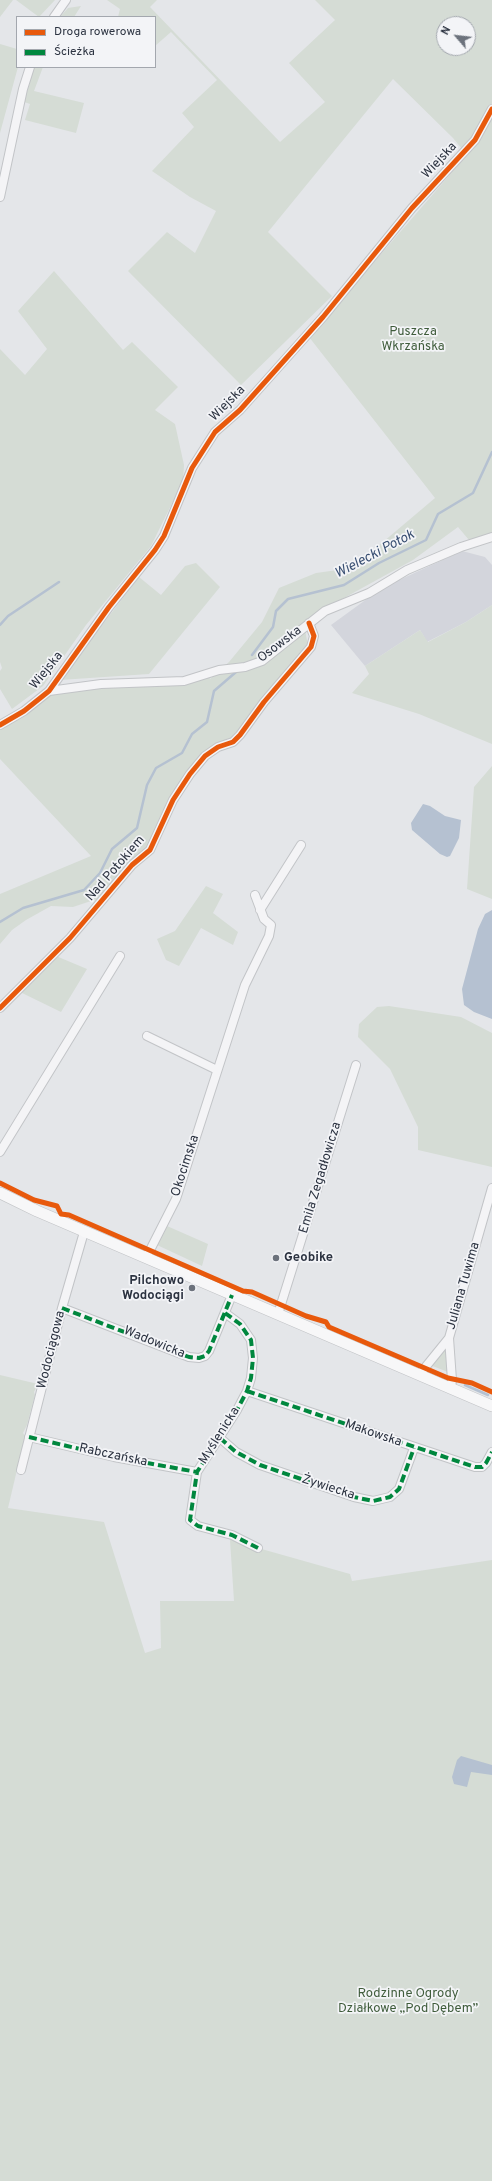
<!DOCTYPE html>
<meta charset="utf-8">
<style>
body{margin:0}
#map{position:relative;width:492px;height:2181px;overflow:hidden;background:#e4e6e9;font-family:Overpass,sans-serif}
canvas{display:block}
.legend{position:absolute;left:16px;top:16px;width:140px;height:52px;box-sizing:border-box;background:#f3f4f7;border:1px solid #a3a7ae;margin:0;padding:5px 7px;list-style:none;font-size:12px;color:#2c3341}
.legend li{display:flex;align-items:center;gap:8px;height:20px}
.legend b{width:20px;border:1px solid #a3a7ae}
.north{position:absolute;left:436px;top:16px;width:40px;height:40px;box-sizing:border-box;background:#f3f4f7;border:1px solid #a3a7ae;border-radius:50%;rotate:298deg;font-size:11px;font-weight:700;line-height:16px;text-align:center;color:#2c3341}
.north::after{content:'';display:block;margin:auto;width:14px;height:18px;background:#6c727c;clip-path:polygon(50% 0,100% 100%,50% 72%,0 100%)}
</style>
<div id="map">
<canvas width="492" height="2181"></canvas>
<ul class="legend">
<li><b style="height:5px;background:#e8590c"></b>Droga rowerowa</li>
<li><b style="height:5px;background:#00873e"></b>Ścieżka</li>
</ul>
<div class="north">N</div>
</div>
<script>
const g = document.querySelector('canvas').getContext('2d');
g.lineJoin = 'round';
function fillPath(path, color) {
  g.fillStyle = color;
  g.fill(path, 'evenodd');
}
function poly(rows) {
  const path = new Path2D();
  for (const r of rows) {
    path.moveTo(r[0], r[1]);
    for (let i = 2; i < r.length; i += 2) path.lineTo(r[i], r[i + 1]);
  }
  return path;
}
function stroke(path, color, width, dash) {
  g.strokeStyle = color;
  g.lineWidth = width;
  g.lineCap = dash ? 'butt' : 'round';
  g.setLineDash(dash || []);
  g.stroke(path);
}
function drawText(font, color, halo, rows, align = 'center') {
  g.font = font + ' Overpass,sans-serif';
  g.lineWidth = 3.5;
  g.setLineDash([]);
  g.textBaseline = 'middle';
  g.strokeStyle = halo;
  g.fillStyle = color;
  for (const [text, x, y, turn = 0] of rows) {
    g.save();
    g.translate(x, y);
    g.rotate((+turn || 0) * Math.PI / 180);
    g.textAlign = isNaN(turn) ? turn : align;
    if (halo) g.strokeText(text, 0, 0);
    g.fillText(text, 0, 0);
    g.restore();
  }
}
const built = poly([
 [462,551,485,557,492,565,492,605,466,622,427,642,420,630,365,666,331,625,382,588]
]);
const green = poly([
 [0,0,13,0,0,17],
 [16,0,55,0,39,17],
 [107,0,157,0,150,7,280,142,325,102,289,63,335,20,315,0,492,0,492,533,469,540,458,527,413,560,324,609,304,624,308,646,236,735,201,756,152,843,97,902,94,900,73,907,51,906,26,920,12,930,0,944,0,894,91,856,0,759,0,725,49,691,209,674,210,679,229,662,262,622,279,588,316,573,345,569,370,553,435,498,309,337,467,155,453,138,393,79,268,232,332,296,241,385,128,271,167,232,195,253,216,211,190,197,152,171,194,127,182,113,217,80,171,32,155,46,155,17,118,17,120,9],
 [444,24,468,24,468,48,444,48],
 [81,6,74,17,60,17,68,8],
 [0,44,17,49,18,67,0,133],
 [34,67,43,67,34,91,84,103,76,133,25,120,30,104,24,102],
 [54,271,123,350,132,342,178,387,155,410,175,424,184,465,183,481,151,546,86,625,43,686,12,709,0,689,0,671,2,668,0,662,0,349,25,375,47,349,18,311],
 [196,563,220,587,149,674,60,680,139,577,161,595,185,566],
 [492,605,492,744,419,714,352,693,369,674,365,666,420,630,428,642,466,622],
 [492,766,492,899,467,889,474,787],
 [206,886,223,894,213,913,238,932,233,945,201,928,179,966,166,960,157,939,175,931],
 [56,956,87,969,61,1012,20,992],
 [389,1006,461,1017,492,1033,492,1167,418,1150,418,1127,390,1069,358,1037,359,1024,377,1007],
 [167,1226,208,1244,202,1266,157,1245],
 [446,1347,448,1372,430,1365],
 [0,1375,38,1384,34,1392,35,1395,27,1425,23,1433,25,1436,8,1508,104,1522,145,1653,161,1648,160,1601,234,1601,230,1540,245,1541,258,1548,350,1574,352,1581,492,1560,492,2181,0,2181]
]);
const water = poly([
 [423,804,430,806,445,816,461,820,459,838,450,856,447,857,440,854,412,830,411,823],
 [492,910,492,1019,474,1012,464,1005,462,989,478,929,485,914],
 [461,1756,492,1765,492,1775,471,1772,467,1787,454,1784,452,1777,457,1760]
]);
const stream = poly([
 [0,625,8,616,59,582],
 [252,655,273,627,276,611,288,599,344,585,379,563,426,540,438,514,473,493,492,452],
 [0,922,23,908,84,890,100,873,112,849,137,828,147,785,156,768,182,753,192,734,207,722,214,691,236,672],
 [465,1385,488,1395]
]);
const minor = poly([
 [54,17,66,0],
 [0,197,23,89,30,67],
 [49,691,101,684,184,681,219,670,245,667,262,661,325,611,369,593,407,570,461,547,492,537],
 [0,725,24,711,49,691,109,607,155,550,164,536,192,468,215,432,240,410,323,317,412,208,475,140,492,109],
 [260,910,301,845],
 [0,1008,70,938,132,865,150,850,173,800,190,774,205,756,218,747,233,742,240,735,264,702,311,647,314,636,309,623],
 [147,1036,217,1070],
 [0,1152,120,956],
 [146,1258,176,1199,245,985,269,936,271,925,264,919,255,895],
 [62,1308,189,1357,199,1358,205,1356,209,1351,232,1295],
 [225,1313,240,1324,251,1340,253,1358,251,1378,247,1391,237,1410,197,1472,190,1520,198,1526,232,1535,258,1548],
 [278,1314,356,1065],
 [449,1338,452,1380,451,1388],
 [419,1375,449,1338,492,1188],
 [247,1391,475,1467,482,1467,486,1463,492,1452],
 [29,1437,114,1457,197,1472],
 [220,1438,236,1452,260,1465,354,1497,373,1501,390,1497,399,1489,414,1448],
 [21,1470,62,1308,84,1232]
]);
const major = poly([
 [0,1193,37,1211,492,1406]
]);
const quiet = poly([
 [62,1308,189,1357,199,1358,205,1356,209,1351,232,1295],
 [225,1313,240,1324,251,1340,253,1358,251,1378,247,1391,237,1410,197,1472,190,1520,198,1526,232,1535,258,1548],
 [247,1391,475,1467,482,1467,486,1463,492,1452],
 [29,1437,114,1457,197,1472],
 [220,1438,236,1452,260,1465,354,1497,373,1501,390,1497,399,1489,414,1448]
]);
const cycleway = poly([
 [0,725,24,711,49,691,109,607,155,550,164,536,192,468,215,432,240,410,323,317,412,208,475,140,492,109],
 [0,1008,70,938,132,865,150,850,173,800,190,774,205,756,218,747,233,742,240,735,264,702,311,647,314,636,309,623],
 [0,1183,34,1200,57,1206,61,1214,69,1215,243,1291,252,1292,306,1316,326,1322,329,1327,448,1378,472,1383,492,1392]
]);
const markers = [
 [276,1258,4,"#6c727c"],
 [192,1288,4,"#6c727c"]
];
const streetNames = [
 ["Wiejska",440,161,-47],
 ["Wiejska",228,404,-45],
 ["Osowska",280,645,-37],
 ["Wiejska",47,671,-51],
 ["Nad Potokiem",116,869,-49],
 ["Okocimska",186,1166,-72],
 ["Emila Zegadłowicza",321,1178,-73],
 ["Juliana Tuwima",464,1286,-74],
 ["Wadowicka",154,1343,22],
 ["Wodociągowa",52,1350,-76],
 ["Makowska",373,1434,19],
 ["Myślenicka",220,1436,-58],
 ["Rabczańska",113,1456,12],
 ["Żywiecka",328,1488,18]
];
const parkNames = [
 ["Puszcza",413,332],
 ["Wkrzańska",413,347],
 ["Rodzinne Ogrody",408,1994],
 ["Działkowe „Pod Dębem”",408,2009]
];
const poiNames = [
 ["Geobike",284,1258],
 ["Pilchowo",184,1281,"right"],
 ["Wodociągi",184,1296,"right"]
];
const waterNames = [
 ["Wielecki Potok",375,555,-28]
];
fillPath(built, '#d3d5dc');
fillPath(green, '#d5dcd5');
fillPath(water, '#b5c1d1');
stroke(stream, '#b5c1d1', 2.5);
stroke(minor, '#c2c4c7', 10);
stroke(major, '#c1c3c6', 12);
stroke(minor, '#f4f4f6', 8);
stroke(major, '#f7f7f8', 11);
stroke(quiet, '#00873e', 4, [8, 4]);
stroke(cycleway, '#e8590c', 5);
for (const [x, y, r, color] of markers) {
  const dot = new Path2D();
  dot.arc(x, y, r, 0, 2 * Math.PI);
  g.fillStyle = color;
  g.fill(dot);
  stroke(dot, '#f3f4f7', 1.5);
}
drawText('13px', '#2c3341', '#f3f4f7', streetNames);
drawText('13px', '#3f5c3b', '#f3f4f7', parkNames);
drawText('bold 13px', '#2c3341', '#f3f4f7', poiNames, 'left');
drawText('italic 14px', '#394f72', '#f3f4f7', waterNames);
</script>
